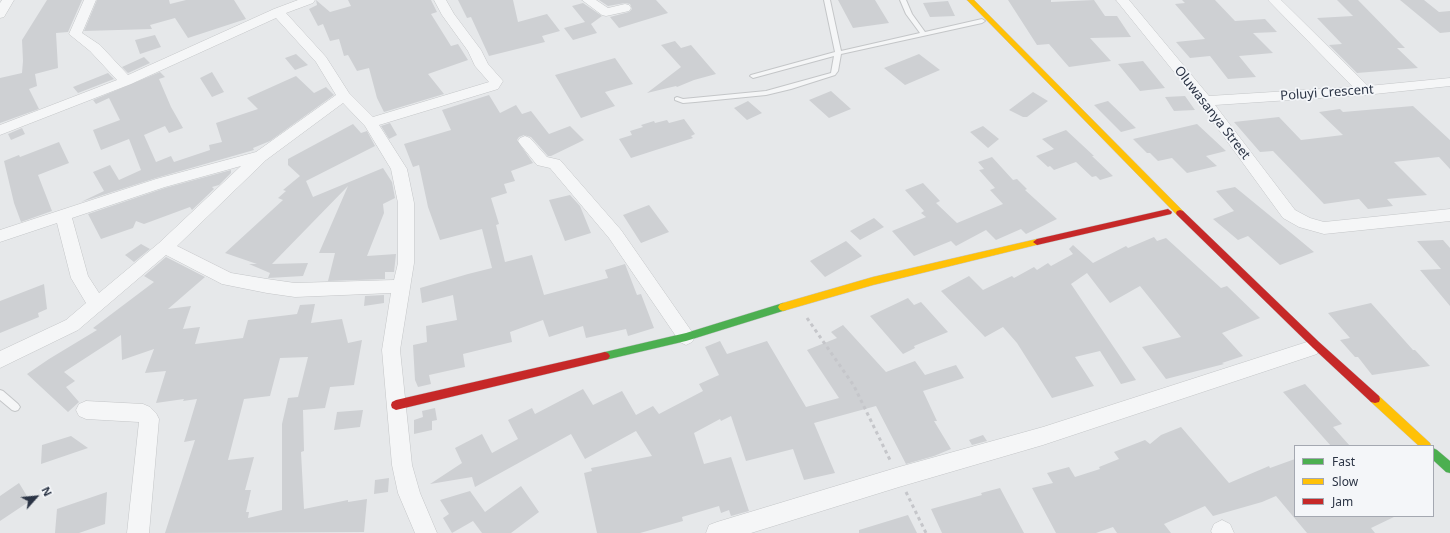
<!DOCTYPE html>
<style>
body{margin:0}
#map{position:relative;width:1450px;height:533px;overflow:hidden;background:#e6e8ea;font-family:"Noto Sans",sans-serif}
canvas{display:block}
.legend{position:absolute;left:1294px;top:445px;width:140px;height:72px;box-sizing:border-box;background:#f4f6f9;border:1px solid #a4a8b1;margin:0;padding:5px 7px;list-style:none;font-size:12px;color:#2b3445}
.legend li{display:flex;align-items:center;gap:8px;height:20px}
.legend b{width:20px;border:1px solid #a4a8b1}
.north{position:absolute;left:16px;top:477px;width:40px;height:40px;-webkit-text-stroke:3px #f4f6f9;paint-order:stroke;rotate:63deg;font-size:11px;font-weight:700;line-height:16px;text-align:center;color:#2b3445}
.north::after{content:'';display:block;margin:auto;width:14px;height:18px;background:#2b3445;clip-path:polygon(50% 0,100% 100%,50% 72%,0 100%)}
</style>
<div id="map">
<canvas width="1450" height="533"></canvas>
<ul class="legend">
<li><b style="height:5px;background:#4caf50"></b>Fast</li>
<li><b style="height:5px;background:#ffc107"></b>Slow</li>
<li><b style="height:5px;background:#c62828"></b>Jam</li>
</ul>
<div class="north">N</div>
</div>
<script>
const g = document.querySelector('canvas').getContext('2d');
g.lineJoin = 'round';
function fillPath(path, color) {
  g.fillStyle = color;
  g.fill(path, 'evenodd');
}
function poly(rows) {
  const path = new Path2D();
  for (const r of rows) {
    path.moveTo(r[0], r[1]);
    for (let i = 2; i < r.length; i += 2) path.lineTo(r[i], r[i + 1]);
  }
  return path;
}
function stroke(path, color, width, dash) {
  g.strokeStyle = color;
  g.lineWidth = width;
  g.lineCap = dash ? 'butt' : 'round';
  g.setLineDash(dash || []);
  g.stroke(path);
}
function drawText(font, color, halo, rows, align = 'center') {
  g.font = font + ' "Noto Sans",sans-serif';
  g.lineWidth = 3.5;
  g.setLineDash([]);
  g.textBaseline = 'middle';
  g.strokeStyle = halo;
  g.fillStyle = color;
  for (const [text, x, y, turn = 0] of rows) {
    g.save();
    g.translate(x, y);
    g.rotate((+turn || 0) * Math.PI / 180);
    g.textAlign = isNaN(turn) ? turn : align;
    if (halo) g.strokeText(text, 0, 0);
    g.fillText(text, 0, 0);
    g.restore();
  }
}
const building = poly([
 [47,0,82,0,68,32,56,33,58,68,35,74,37,86,29,89,39,109,0,123,0,78,22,73,23,61,22,40],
 [97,0,169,0,170,4,186,0,234,0,246,19,188,38,175,18,150,25,152,29,84,31],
 [316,0,330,12,351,6,348,0,431,0,437,12,431,14,451,46,458,44,468,60,428,74,444,94,384,112,377,98,369,68,357,71,348,55,344,56,339,39,330,41,323,24,318,26,309,9,317,5],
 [458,0,513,0,518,22,547,14,560,31,542,36,545,42,489,56,471,17,467,18],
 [599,0,656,0,668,13,619,28,610,17,629,12,632,9,630,4,625,3,608,6],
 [838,0,875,0,889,23,853,28],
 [1008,0,1051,0,1051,2,1094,0,1105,16,1117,16,1131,37,1090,38,1111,61,1069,67,1049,44,1037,45],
 [1182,0,1215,0,1235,21,1265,19,1277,32,1253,33,1273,53,1239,56,1256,77,1228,79,1210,56,1190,58,1176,42,1205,39,1175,4,1185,3],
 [1337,0,1358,0,1405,48,1397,48,1418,68,1357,73,1329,45,1342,44,1317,18,1353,16],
 [1400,0,1424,0,1439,12,1450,11,1450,32,1440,33],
 [948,1,955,16,930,17,923,3],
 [583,3,602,16,591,24,597,33,573,40,564,28,585,22,572,6],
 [155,35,161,47,140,54,135,40],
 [675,41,681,48,691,45,716,74,694,80,677,87,676,86,647,93,681,67,661,45],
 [296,54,308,65,295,70,285,58],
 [919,54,940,70,905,85,884,68],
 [144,57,150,63,128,73,122,67],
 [615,58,633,84,605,92,615,106,581,118,555,75],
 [1143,61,1165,88,1140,91,1118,64],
 [160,72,165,77,159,79,171,107,183,128,169,133,165,126,144,135,156,162,171,156,174,162,210,150,209,145,222,142,216,123,258,109,247,98,296,76,314,93,326,87,334,95,270,141,253,148,254,150,156,178,81,202,104,191,93,172,110,165,119,180,141,170,129,139,101,150,93,130,120,120,109,98,96,104,93,100],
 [212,72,224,92,212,97,200,78],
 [108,73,114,79,78,93,73,87],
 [831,91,851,109,829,118,809,100],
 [1033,92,1048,101,1027,117,1023,117,1009,110],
 [489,95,500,113,516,105,522,114,531,111,549,134,570,126,584,140,551,156,548,156,531,137,524,135,519,137,517,140,533,163,511,171,515,181,504,184,507,193,491,198,499,224,496,225,505,262,532,255,544,295,608,278,605,270,625,264,637,295,641,294,654,328,628,336,626,329,586,338,583,326,549,337,543,320,510,332,512,342,463,354,465,367,429,375,431,384,418,387,415,380,413,345,427,342,426,326,457,320,453,295,422,303,420,288,468,274,492,268,482,229,440,240,428,207,419,165,413,167,404,144,451,130,442,110],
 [1185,96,1195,110,1174,111,1165,97],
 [748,101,762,113,747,120,734,108],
 [1108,101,1136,128,1121,132,1094,105],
 [1413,106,1450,140,1450,169,1439,157,1394,162,1427,195,1387,199,1393,206,1368,209,1359,199,1324,204,1273,151,1260,152,1234,122,1279,117,1301,140,1343,135,1319,112,1340,109,1343,112],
 [684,119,695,134,691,136,693,138,631,158,619,139,632,135,630,131,643,127,641,125,654,121,655,123,667,120,669,123],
 [390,123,397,135,389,139,381,126],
 [353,124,361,133,367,131,375,146,306,181,313,197,383,168,392,182,395,198,383,204,384,213,367,256,396,254,394,272,385,272,385,279,328,281,335,253,319,253,348,186,272,264,308,263,303,276,268,278,270,273,249,264,257,264,225,253,283,200,278,198,286,191,283,190,300,176,288,165,288,159],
 [1197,124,1226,151,1206,156,1217,166,1187,173,1172,158,1158,161,1150,153,1147,153,1133,139],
 [983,126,999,139,988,148,970,132],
 [22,128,25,134,11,140,8,134],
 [1066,130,1094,156,1092,156,1113,176,1100,180,1096,176,1092,177,1076,162,1054,170,1050,166,1048,167,1036,156,1054,149,1042,139],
 [59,142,69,163,38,175,52,211,21,222,14,203,4,161,19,155,20,157],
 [992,157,1013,180,1017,179,1027,189,1025,190,1057,219,1026,234,1021,229,996,240,986,230,956,246,951,241,914,256,892,231,926,217,921,213,924,211,905,190,923,183,940,201,936,203,957,223,1003,204,990,190,995,188,979,170,984,169,978,162],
 [231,170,231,173,219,185,212,187,214,189,192,210,190,207,144,224,136,221,133,228,101,239,88,214,165,188],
 [1235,187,1296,237,1314,252,1280,265,1248,236,1238,240,1213,219,1234,211,1216,191],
 [570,195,580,206,591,233,565,241,549,200],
 [649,205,669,232,641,243,623,215],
 [874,218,884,227,860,240,850,231],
 [1154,237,1157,241,1166,238,1221,288,1227,286,1260,318,1222,333,1243,356,1222,363,1224,364,1166,379,1142,347,1181,337,1140,286,1110,303,1087,273,1071,284,1136,380,1121,384,1100,351,1075,357,1094,386,1052,398,1017,343,1003,327,985,337,941,291,969,276,983,290,1012,276,1014,278,1034,267,1037,270,1048,263,1051,266,1073,254,1069,249,1073,245,1093,263,1126,246,1128,248],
 [1443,240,1450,248,1450,306,1420,270,1441,269,1417,241],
 [846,241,862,256,825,277,810,261],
 [141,244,150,249,134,262,125,255],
 [166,257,205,277,168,309,191,306,183,329,200,327,195,344,243,338,248,320,297,314,300,305,315,304,311,323,342,319,348,343,362,340,354,385,330,387,325,408,303,410,304,451,301,452,304,509,348,500,348,502,367,499,364,532,165,533,195,440,184,442,197,399,183,401,184,399,156,403,166,371,145,373,154,349,122,360,121,335,64,372,75,381,66,387,79,402,68,412,27,374,49,359,97,330,93,328,154,282,144,276],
 [308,357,298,397,288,398,282,424,282,510,248,518,249,512,246,512,251,490,245,490,254,457,228,460,244,399,270,396,280,358],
 [44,284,47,309,38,313,39,317,0,333,0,301],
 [384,295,384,303,364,306,365,296],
 [908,298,914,305,921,302,948,332,914,346,915,348,903,354,870,316],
 [1371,303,1413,350,1415,350,1430,366,1372,375,1358,357,1355,357,1340,340,1350,338,1328,313],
 [843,325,886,372,915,361,925,375,956,365,964,378,923,391,937,421,934,421,951,449,934,456,906,464,876,406,814,423,835,473,804,480,793,449,746,461,731,416,721,421,720,419,694,433,704,464,731,457,749,511,731,516,729,510,721,513,719,506,682,517,683,521,640,533,597,533,584,473,592,471,591,468,652,456,636,431,585,459,571,434,475,487,472,477,430,484,462,463,455,448,482,434,492,453,518,439,508,420,532,408,535,414,583,389,593,405,622,391,636,415,653,406,659,414,703,391,699,384,719,375,705,347,720,341,727,354,767,341,806,407,839,398,807,350,837,338,831,332],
 [1305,384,1342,424,1333,427,1350,446,1331,446,1283,392],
 [435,408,437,420,432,421,432,430,414,434,414,420,423,417,422,411],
 [363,410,360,427,334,430,337,412],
 [1181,427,1229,483,1269,466,1270,468,1295,459,1295,516,1396,516,1371,528,1375,533,1307,533,1276,496,1262,502,1213,516,1205,506,1164,524,1171,533,1117,533,1113,527,1096,533,1056,533,1032,488,1053,483,1047,473,1069,467,1075,477,1100,469,1099,467,1119,459,1114,452,1145,440,1150,444,1161,435],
 [983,435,987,441,972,445,969,440],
 [71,436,88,448,41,464,42,445],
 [389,478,388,492,374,494,375,480],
 [19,483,30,501,0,521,0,496],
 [521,486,539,512,511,533,482,533,473,521,452,533,443,518,449,514,440,500,470,491,485,512],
 [1000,488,1024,533,942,533,931,509,982,495,981,493],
 [107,492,105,524,79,533,55,533,57,509],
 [908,515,917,533,859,533,859,530]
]);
const path = poly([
 [807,318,854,386,891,462],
 [906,492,926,533]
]);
const lane = poly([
 [824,0,830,0,841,51,920,33,906,14,900,0,906,0,912,14,925,32,982,19,985,21,982,23,841,54,838,71,835,75,791,89,766,95,695,102,683,103,675,100,675,98,677,97,683,99,766,91,831,73,834,56,753,78,750,76,751,75,835,52,824,0],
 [0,390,3,391,18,404,20,407,18,410,15,411,12,410,0,400,0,390]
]);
const street = poly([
 [2,0,14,0,4,17,0,18,0,3,2,0],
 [84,0,96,0,82,33,100,45,128,75,274,9,298,0,315,0,313,3,286,13,326,57,349,93,373,117,489,82,475,66,468,51,442,15,434,0,446,0,454,14,481,50,488,64,503,81,498,89,379,125,407,169,414,203,414,263,400,350,412,465,420,493,437,533,415,533,398,493,392,465,382,350,391,293,295,297,267,293,222,284,166,255,78,330,0,368,0,351,66,320,86,303,71,278,57,223,0,242,0,230,156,179,256,152,336,95,316,62,276,18,131,84,0,135,0,125,117,80,90,51,69,34,84,0],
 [343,103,365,126,391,169,398,203,398,263,394,280,295,283,267,279,231,273,177,246,266,160,343,103],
 [241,166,159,243,99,293,88,276,72,218,165,187,241,166],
 [582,0,596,0,608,8,625,4,629,5,631,8,629,11,606,16,602,15,582,0],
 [1116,0,1129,0,1209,96,1353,87,1268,0,1281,0,1368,86,1450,78,1450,86,1365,95,1215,105,1295,210,1310,218,1324,222,1450,209,1450,221,1324,234,1299,227,1283,218,1200,104,1116,0],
 [525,136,530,138,547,157,560,160,621,230,692,332,695,337,692,342,686,345,680,342,609,238,550,168,537,165,520,144,518,141,520,138,525,136],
 [1310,341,1317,344,1319,349,1317,354,1043,445,899,487,751,533,706,533,709,525,717,522,899,467,1043,427,1310,341],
 [86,401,143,404,150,407,156,413,159,419,149,533,127,533,139,422,86,419,79,416,76,410,79,404,86,401],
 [1222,520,1230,524,1234,533,1212,533,1211,531,1214,524,1222,520]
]);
const fast = poly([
 [783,303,786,304,788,307,786,310,686,341,605,360,602,359,600,356,602,353,605,352,686,333,783,303],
 [1433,448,1437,450,1450,461,1450,473,1446,472,1433,460,1433,448]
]);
const slow = poly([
 [967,0,974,0,1183,211,1184,213,1183,215,1177,215,967,0],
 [1037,239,1041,242,1040,244,873,285,783,311,780,310,778,307,780,304,783,303,873,277,1037,239],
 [1375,395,1379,396,1430,443,1431,446,1419,446,1371,402,1370,399,1371,396,1375,395]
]);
const jam = poly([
 [1168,209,1172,212,1171,214,1037,245,1033,242,1037,239,1168,209],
 [1180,210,1183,211,1319,342,1379,396,1380,399,1379,402,1375,403,1371,402,1313,348,1177,215,1176,213,1177,211,1180,210],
 [605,352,608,353,610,356,608,359,605,360,396,410,392,408,391,405,392,402,396,400,605,352]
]);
const streetNames = [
 ["Poluyi Crescent",1327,93,-4],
 ["Oluwasanya Street",1212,113,52]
];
fillPath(building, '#ced0d3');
stroke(lane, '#c4c6c8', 2);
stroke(street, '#c4c6c8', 1);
stroke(fast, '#c4c6c8', 1);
stroke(slow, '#c4c6c8', 1);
stroke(jam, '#c4c6c8', 1);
stroke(path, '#c5c6ca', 3, [3.5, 3.5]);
fillPath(lane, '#f5f6f7');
fillPath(street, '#f5f6f7');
fillPath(fast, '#4caf50');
fillPath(slow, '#ffc107');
fillPath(jam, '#c62828');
drawText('13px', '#2b3445', '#f4f6f9', streetNames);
</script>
